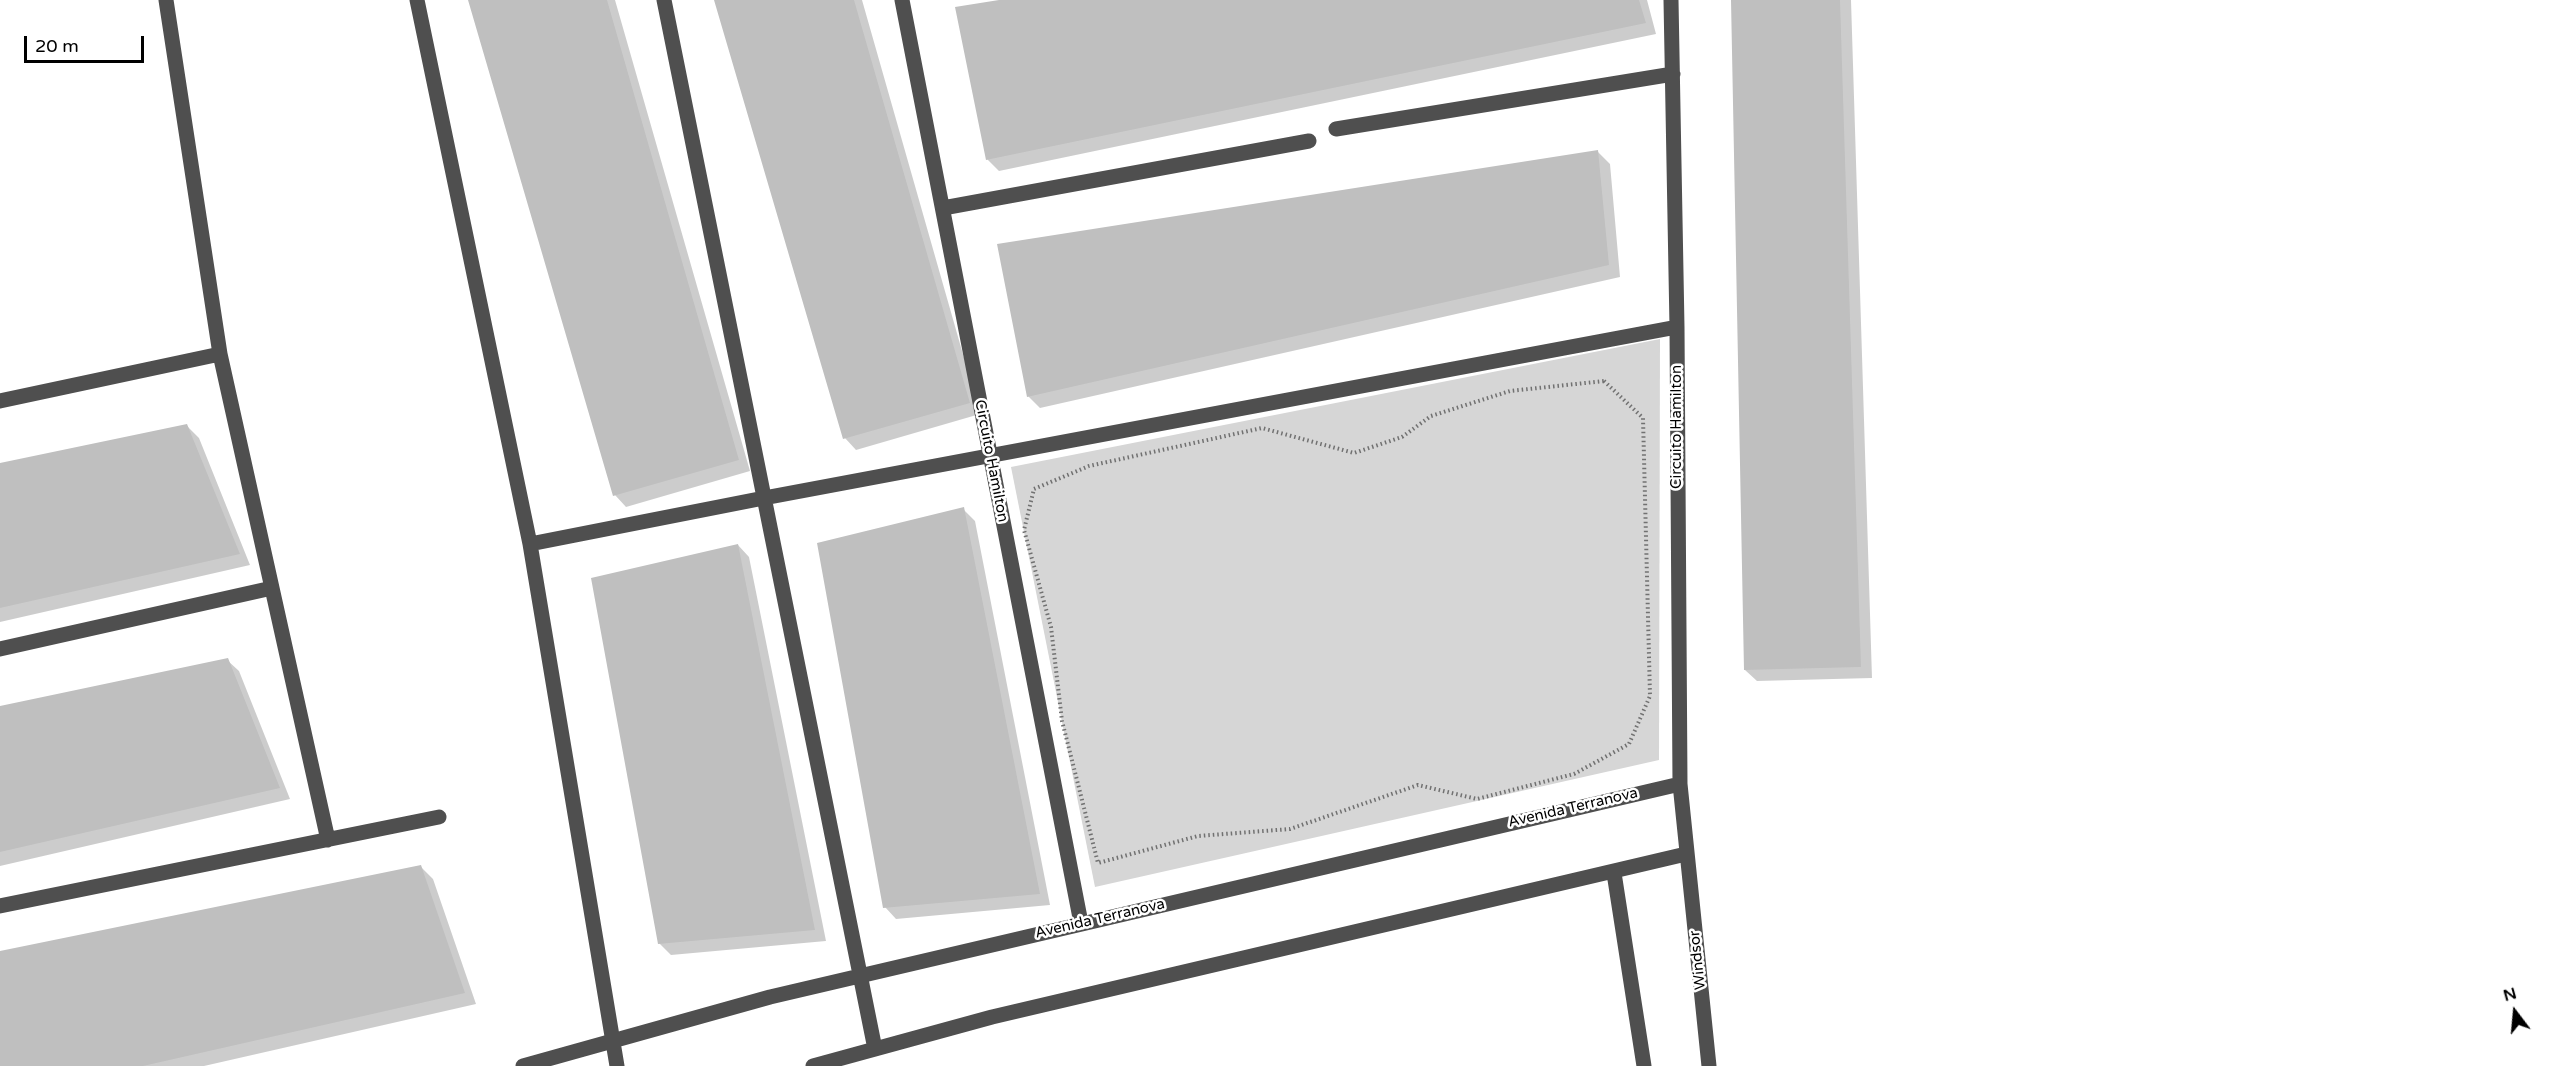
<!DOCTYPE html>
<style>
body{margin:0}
#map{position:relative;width:2569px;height:1066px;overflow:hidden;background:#fff;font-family:"Varela Round",sans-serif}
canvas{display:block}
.north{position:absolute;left:2485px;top:982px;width:60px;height:60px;-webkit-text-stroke:4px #fff;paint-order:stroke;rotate:344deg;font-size:16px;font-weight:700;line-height:24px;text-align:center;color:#000}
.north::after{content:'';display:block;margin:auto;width:21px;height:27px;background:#000;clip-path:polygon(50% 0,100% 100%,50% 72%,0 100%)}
.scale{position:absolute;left:24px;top:36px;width:120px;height:27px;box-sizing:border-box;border:3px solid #000;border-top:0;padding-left:8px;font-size:18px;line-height:21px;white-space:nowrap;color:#000;-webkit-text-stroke:4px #fff;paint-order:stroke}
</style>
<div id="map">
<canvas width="2569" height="1066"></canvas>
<div class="north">N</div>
<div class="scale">20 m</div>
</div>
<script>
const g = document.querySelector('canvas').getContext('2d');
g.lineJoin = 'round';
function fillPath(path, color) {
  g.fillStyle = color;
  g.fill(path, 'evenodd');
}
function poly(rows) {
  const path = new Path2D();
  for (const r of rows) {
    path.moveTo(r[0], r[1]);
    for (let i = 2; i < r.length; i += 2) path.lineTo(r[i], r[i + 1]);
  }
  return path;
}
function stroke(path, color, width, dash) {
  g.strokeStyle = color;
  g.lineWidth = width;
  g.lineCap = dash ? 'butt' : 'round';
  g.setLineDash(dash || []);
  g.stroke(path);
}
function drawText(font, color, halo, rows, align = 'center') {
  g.font = font + ' "Varela Round",sans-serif';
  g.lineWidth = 5;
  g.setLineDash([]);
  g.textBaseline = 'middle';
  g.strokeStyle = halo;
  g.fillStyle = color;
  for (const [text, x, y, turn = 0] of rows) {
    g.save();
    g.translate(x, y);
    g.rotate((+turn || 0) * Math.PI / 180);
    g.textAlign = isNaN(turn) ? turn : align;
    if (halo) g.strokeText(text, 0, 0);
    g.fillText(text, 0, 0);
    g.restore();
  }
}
const green = poly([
 [1660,339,1659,760,1095,887,1011,467]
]);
const shadow = poly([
 [469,0,615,0,750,471,626,507,615,495],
 [716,0,862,0,980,414,856,450,845,438],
 [1009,0,1647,0,1656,34,999,171,987,159],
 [1733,0,1851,0,1872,678,1757,681,1745,670],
 [1598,152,1610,164,1620,277,1040,408,1028,396],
 [187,426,199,438,250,565,0,622,0,465],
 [963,509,975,521,1050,905,896,919,885,907],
 [738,545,749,557,826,941,671,955,659,943],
 [227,660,239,671,290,799,0,866,0,707],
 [421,867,433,879,476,1004,204,1066,0,1066,0,953]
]);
const building = poly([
 [468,0,607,0,739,460,613,496],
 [714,0,854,0,970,403,843,439],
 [999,0,1639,0,1646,23,986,160,955,7],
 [1731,0,1840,0,1861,667,1744,670],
 [1598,150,1609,265,1027,397,997,244],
 [187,424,240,554,0,608,0,463],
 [964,507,1040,894,883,908,817,543],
 [738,544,815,930,658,944,591,578],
 [228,658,280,788,0,852,0,706],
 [421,865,465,993,143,1066,0,1066,0,951]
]);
const path = poly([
 [1604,381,1643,418,1650,696,1629,744,1574,774,1477,799,1418,785,1290,829,1198,836,1098,863,1062,721,1051,627,1024,530,1034,489,1089,466,1262,428,1354,453,1402,437,1431,416,1510,391,1604,381]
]);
const minor = poly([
 [166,0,220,354,328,840],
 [417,0,530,544,617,1066],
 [664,0,875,1049],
 [902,0,1081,923],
 [1671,0,1677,327,1680,784,1709,1066],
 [1336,129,1673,74],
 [943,208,1309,141],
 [0,401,220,354],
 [530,544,764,498,1677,327],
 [0,649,272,588],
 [1614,873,1644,1066],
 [0,906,439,817],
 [523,1066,770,997,1680,784],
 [813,1066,992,1017,1686,854]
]);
const streetNames = [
 ["Circuito Hamilton",1677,427,-90],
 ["Circuito Hamilton",991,461,79],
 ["Avenida Terranova",1573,808,-13],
 ["Avenida Terranova",1100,919,-13],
 ["Windsor",1698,960,-96]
];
fillPath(green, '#d6d6d6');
fillPath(shadow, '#0003');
fillPath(building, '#bfbfbf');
stroke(path, '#717171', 4, [1.5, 3]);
stroke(minor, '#4f4f4f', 15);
drawText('15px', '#000', '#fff', streetNames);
</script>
